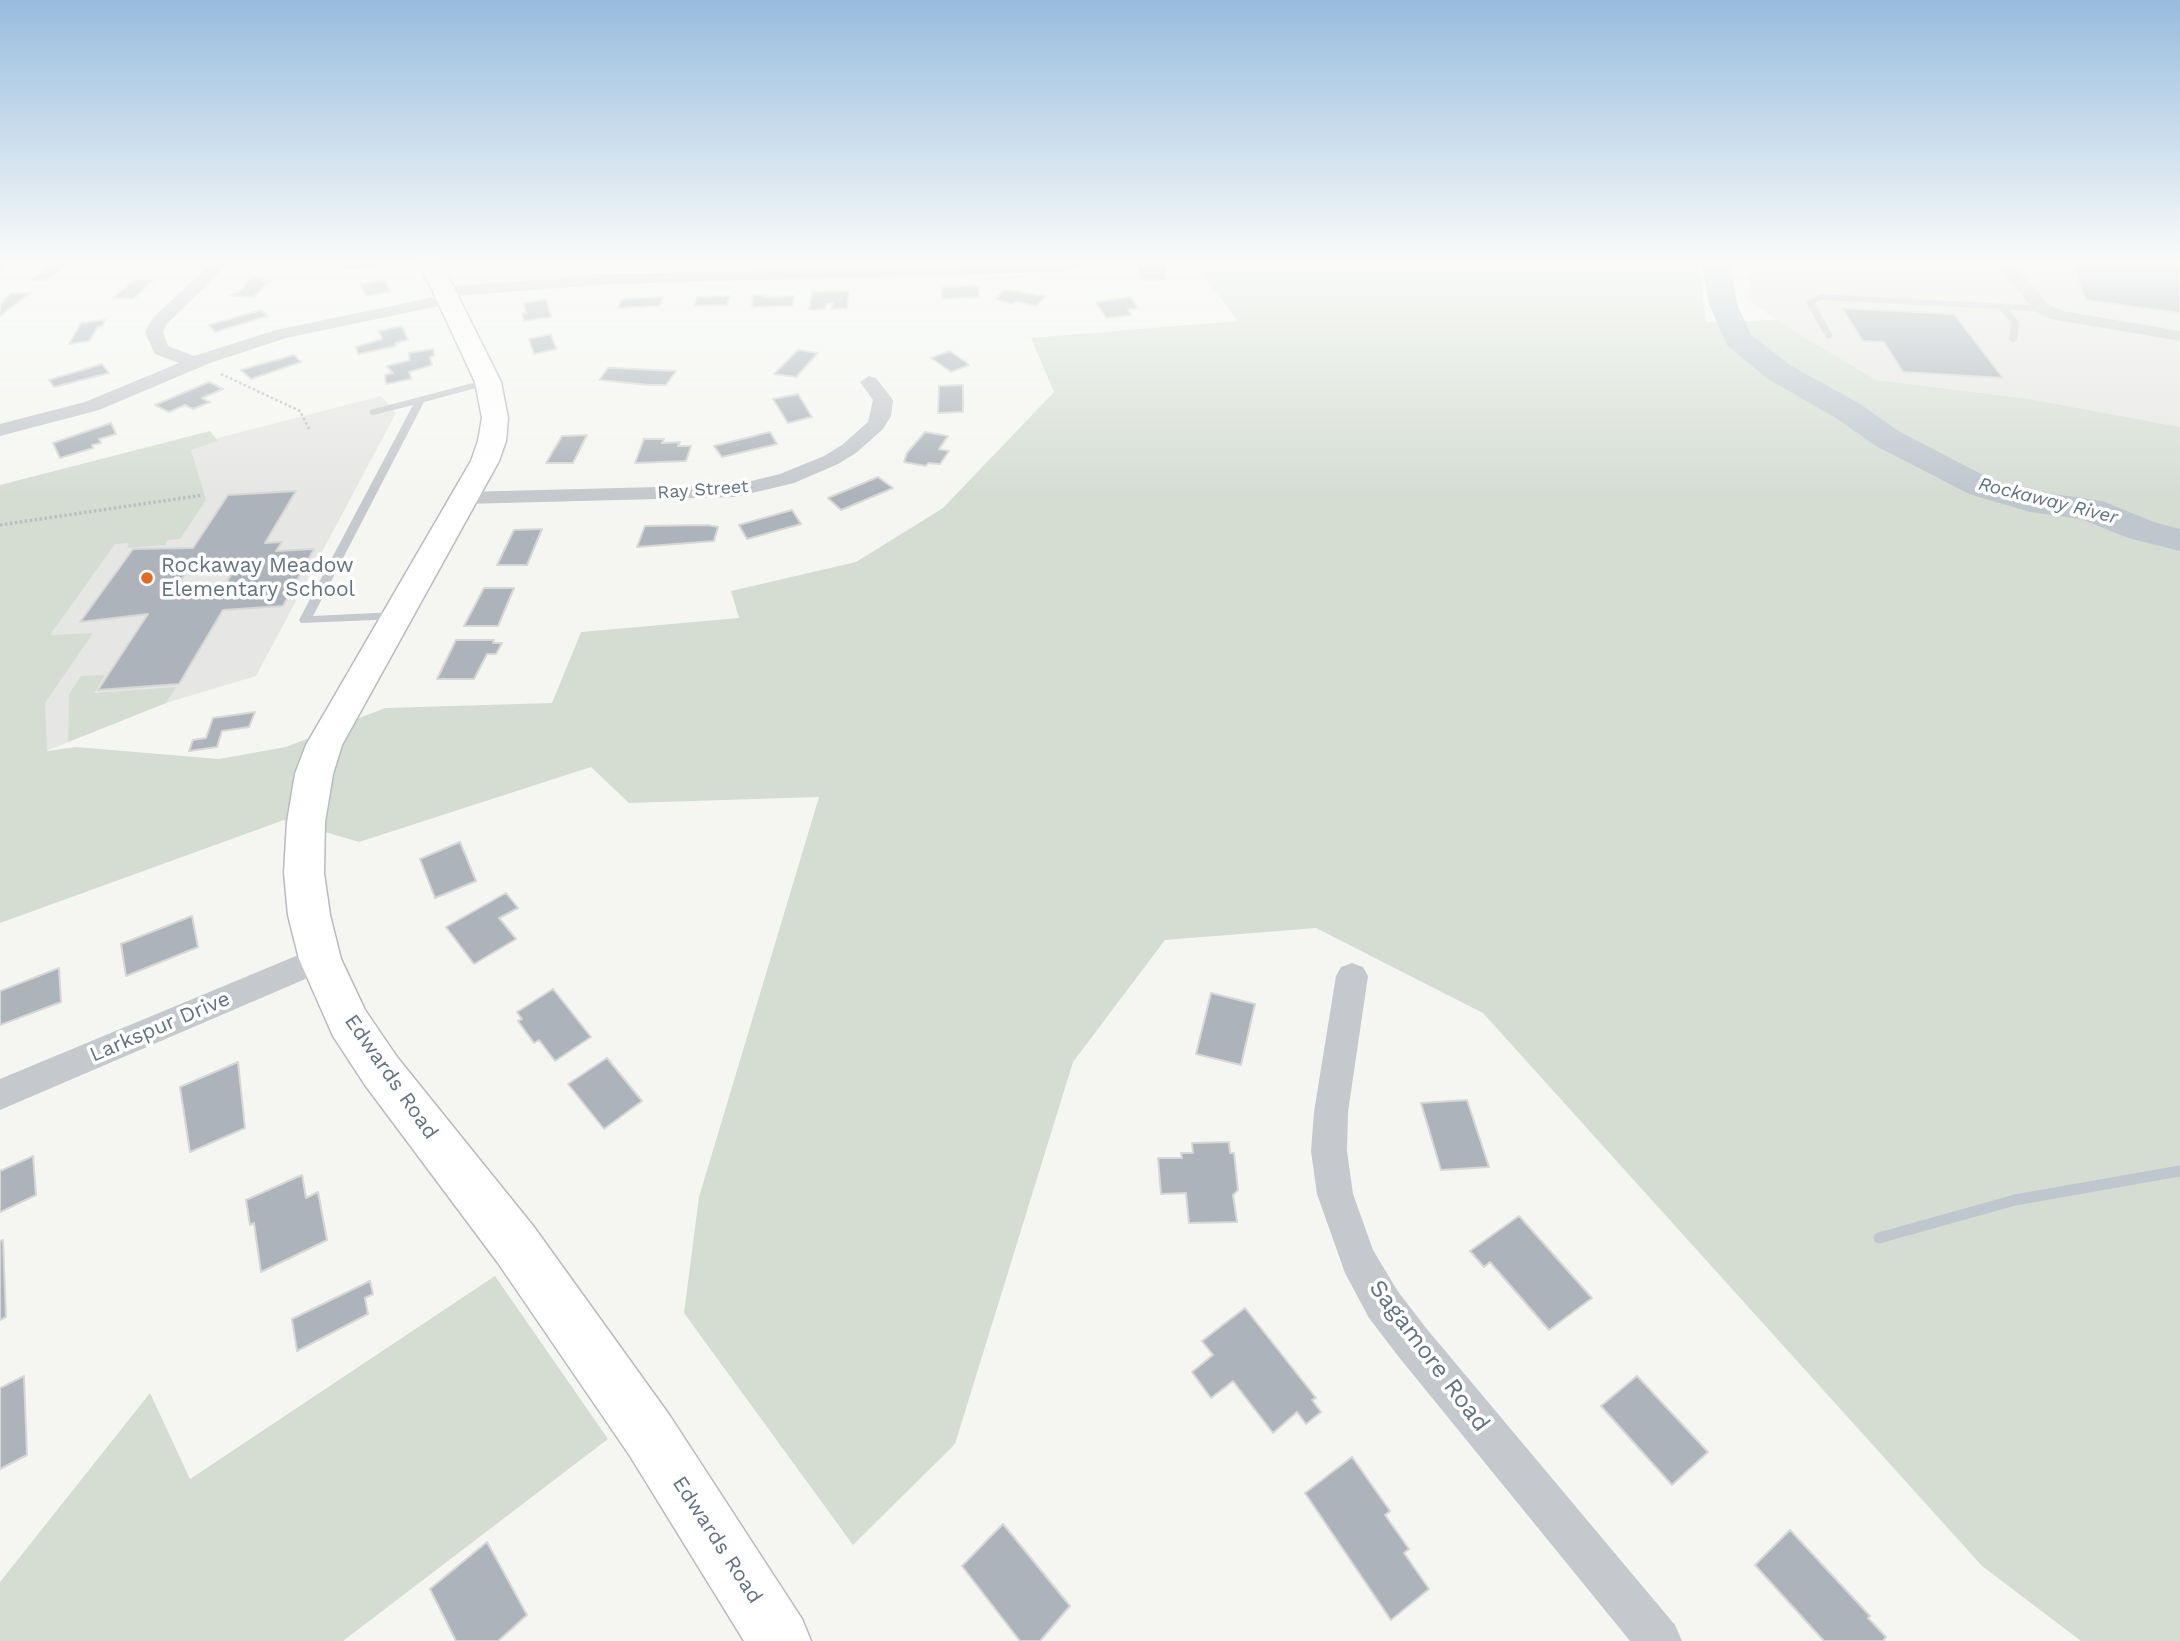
<!DOCTYPE html>
<style>
body{margin:0}
canvas{display:block;background:#f5f6f2}
</style>
<canvas width="2180" height="1641"></canvas>
<script>
const g = document.querySelector('canvas').getContext('2d');
g.lineJoin = 'round';
function fillPath(path, color) {
  g.fillStyle = color;
  g.fill(path, 'evenodd');
}
function poly(rows) {
  const path = new Path2D();
  for (const r of rows) {
    path.moveTo(r[0], r[1]);
    for (let i = 2; i < r.length; i += 2) path.lineTo(r[i], r[i + 1]);
  }
  return path;
}
function stroke(path, color, width, dash) {
  g.strokeStyle = color;
  g.lineWidth = width;
  g.lineCap = dash ? 'butt' : 'round';
  g.setLineDash(dash || []);
  g.stroke(path);
}
function drawText(font, color, halo, rows, align = 'center') {
  g.font = font + ' "Work Sans",sans-serif';
  g.lineWidth = 7;
  g.setLineDash([]);
  g.textBaseline = 'middle';
  g.strokeStyle = halo;
  g.fillStyle = color;
  for (const [text, x, y, turn = 0] of rows) {
    g.save();
    g.translate(x, y);
    g.rotate((+turn || 0) * Math.PI / 180);
    g.textAlign = isNaN(turn) ? turn : align;
    if (halo) g.strokeText(text, 0, 0);
    g.fillText(text, 0, 0);
    g.restore();
  }
}
const built = poly([
 [1745,264,2180,264,2180,427,2030,399,1876,380,1776,320,1746,298,1751,280],
 [381,396,396,413,256,676,166,703,46,751,0,510,193,458,191,450,218,438]
]);
const green = poly([
 [1194,264,1699,264,1706,322,1776,320,1876,380,2030,399,2180,427,2180,1641,2081,1641,1982,1566,1483,1013,1316,928,1165,940,1073,1062,955,1444,853,1545,684,1313,699,1197,819,797,629,803,591,767,359,842,284,820,0,923,0,485,210,431,218,441,191,450,206,500,180,539,168,540,165,545,127,548,129,543,115,544,50,635,93,633,45,703,47,751,76,747,219,759,286,747,385,708,552,703,581,632,739,618,731,591,856,562,943,508,1054,392,1031,338,1238,321],
 [105,675,94,693,176,687,166,703,68,742,69,694,81,676],
 [495,1276,608,1439,343,1641,0,1641,0,1582,150,1393,190,1479]
]);
const stream = poly([
 [1879,1238,2015,1200,2180,1171]
]);
const river = poly([
 [1702,264,1730,264,1737,304,1751,335,1790,365,1860,404,1900,432,1993,480,2033,491,2102,501,2154,522,2180,529,2180,551,2128,538,2081,519,2030,512,1969,494,1876,446,1836,418,1768,379,1727,345,1709,304,1702,264]
]);
const building = poly([
 [50,264,68,264,47,280,31,280,50,264],
 [346,264,372,264,375,267,347,269,346,264],
 [1137,264,1165,264,1165,280,1142,280,1137,264],
 [2072,264,2180,264,2180,313,2086,300,2072,264],
 [251,278,264,278,261,281,269,281,254,297,230,296,242,290,251,278],
 [136,279,154,279,134,299,113,298,136,279],
 [384,280,390,292,366,296,360,284,384,280],
 [979,286,979,297,942,299,943,287,979,286],
 [1004,290,1015,291,1046,296,1036,306,1015,302,1012,304,996,299,1004,290],
 [849,291,847,308,832,309,833,303,826,304,825,309,809,310,812,292,849,291],
 [11,293,30,293,0,316,0,305,5,301,2,301,11,293],
 [753,295,766,295,765,297,794,296,792,306,752,307,753,295],
 [730,296,727,305,694,306,697,297,730,296],
 [663,297,660,306,618,308,622,299,663,297],
 [1130,297,1138,308,1128,310,1131,315,1106,318,1096,302,1130,297],
 [546,299,551,317,524,321,522,313,526,313,524,303,546,299],
 [1842,308,1954,314,2003,378,1903,372,1884,342,1863,341,1842,308],
 [261,310,268,316,215,332,209,325,261,310],
 [105,320,102,326,98,327,89,341,69,344,81,323,105,320],
 [402,326,408,340,395,343,396,346,358,354,356,347,382,339,379,331,402,326],
 [551,334,556,349,534,354,529,339,551,334],
 [433,349,434,356,430,357,432,365,409,372,411,379,386,384,385,375,393,373,387,366,410,360,409,353,433,349],
 [798,350,818,353,796,377,774,374,798,350],
 [950,351,967,363,969,365,951,372,931,358,950,351],
 [294,355,301,362,251,379,241,370,294,355],
 [102,364,109,373,54,387,49,380,102,364],
 [608,368,613,368,676,371,666,385,649,385,599,380,608,368],
 [209,382,223,389,202,398,210,402,193,409,185,405,169,412,155,405,209,382],
 [963,385,963,412,938,413,939,386,963,385],
 [798,394,812,417,788,423,773,399,798,394],
 [111,423,116,434,99,439,101,443,92,445,93,448,60,458,53,443,111,423],
 [770,432,777,444,722,457,714,446,770,432],
 [925,432,948,436,939,449,949,451,940,464,928,463,926,466,904,462,907,453,925,432],
 [587,435,573,463,546,463,562,436,587,435],
 [644,439,664,439,662,443,680,442,678,446,691,446,686,461,635,463,644,439],
 [878,477,893,488,841,510,828,498,878,477],
 [296,491,265,543,282,542,276,551,314,549,283,606,223,610,179,684,98,690,148,614,80,622,133,549,193,548,228,495,296,491],
 [239,562,221,591,172,594,191,565,239,562],
 [792,510,801,524,747,539,739,525,792,510],
 [707,525,718,527,714,541,637,547,645,526,707,525],
 [542,529,527,565,497,565,514,530,542,529],
 [484,588,514,588,498,626,464,626,484,588],
 [456,640,494,640,493,643,502,643,496,654,487,654,474,679,437,679,456,640],
 [255,712,249,727,222,731,217,747,189,751,193,740,206,738,213,718,255,712],
 [460,842,476,881,435,898,420,859,460,842],
 [506,893,518,908,499,918,516,939,474,964,446,927,506,893],
 [192,916,198,947,126,976,121,944,192,916],
 [59,968,61,1002,0,1025,0,991,59,968],
 [553,989,591,1037,555,1061,539,1040,534,1043,518,1021,522,1019,517,1012,553,989],
 [1211,993,1255,1004,1241,1065,1196,1054,1211,993],
 [607,1058,642,1101,604,1129,568,1084,607,1058],
 [238,1062,245,1128,190,1152,180,1087,238,1062],
 [1467,1100,1489,1167,1441,1170,1421,1103,1467,1100],
 [1229,1142,1230,1153,1234,1153,1238,1190,1233,1195,1237,1222,1189,1223,1186,1193,1161,1194,1158,1158,1182,1158,1181,1153,1193,1153,1192,1143,1229,1142],
 [33,1156,36,1195,0,1212,0,1171,33,1156],
 [302,1175,306,1198,318,1192,327,1240,261,1272,254,1223,250,1225,246,1200,302,1175],
 [1519,1216,1592,1298,1549,1330,1490,1262,1484,1267,1470,1251,1519,1216],
 [3,1240,6,1317,0,1320,0,1241,3,1240],
 [370,1281,373,1294,365,1298,368,1314,297,1351,292,1319,370,1281],
 [1245,1308,1316,1398,1312,1400,1321,1412,1306,1424,1297,1412,1273,1433,1233,1381,1211,1398,1192,1372,1213,1355,1202,1341,1245,1308],
 [24,1376,27,1455,0,1469,0,1388,24,1376],
 [1637,1376,1708,1452,1672,1485,1601,1406,1637,1376],
 [1352,1457,1390,1511,1385,1515,1409,1549,1404,1553,1429,1589,1391,1620,1305,1493,1352,1457],
 [1003,1524,1070,1606,1040,1641,1020,1641,962,1566,1003,1524],
 [1790,1530,1870,1616,1868,1618,1886,1637,1883,1641,1824,1641,1755,1565,1790,1530],
 [487,1542,527,1615,498,1641,456,1641,430,1589,487,1542]
]);
const pathFar1 = poly([
 [221,374,300,411,309,429]
]);
const path = poly([
 [0,525,203,495]
]);
const lane = poly([
 [1820,294,2045,306,2049,309,2045,312,2009,310,2019,322,2017,340,2013,343,2009,340,2011,322,1999,309,1821,300,1815,303,1833,336,1829,339,1825,336,1806,302,1820,294],
 [488,379,491,380,491,384,424,402,313,616,396,612,402,616,400,619,301,623,299,620,413,405,373,415,370,414,370,410,488,379]
]);
const street = poly([
 [0,264,11,264,6,270,0,272,0,264],
 [210,264,228,264,167,324,163,332,168,346,194,356,276,330,439,296,436,292,444,287,612,274,1082,264,1080,267,1060,272,612,284,454,296,455,299,453,303,286,338,210,363,99,410,0,436,0,424,85,402,179,363,155,354,145,332,153,318,210,264],
 [1996,264,2013,264,2047,303,2062,311,2180,331,2180,341,2051,319,2035,311,1996,264],
 [869,376,876,378,893,400,891,416,883,429,856,453,838,464,794,483,735,497,464,504,457,502,453,498,457,494,464,492,735,485,780,474,824,456,842,445,868,422,873,400,860,382,869,376],
 [320,946,331,950,335,959,331,968,0,1110,0,1079,320,946],
 [1352,963,1363,967,1368,976,1348,1112,1347,1151,1353,1194,1373,1250,1397,1290,1426,1328,1675,1625,1682,1641,1630,1641,1398,1356,1369,1318,1345,1273,1317,1194,1311,1151,1314,1112,1336,976,1341,967,1352,963]
]);
const secondary = poly([
 [420,264,442,264,501,382,508,418,506,441,499,461,342,745,333,774,325,822,324,873,330,915,341,959,365,1010,397,1057,534,1227,670,1416,802,1619,811,1641,744,1641,630,1456,498,1263,365,1085,333,1036,299,959,288,915,284,873,287,822,295,774,306,745,471,461,478,441,482,418,475,382,420,264]
]);
const markers = [
 [147,578,7,"#ea681e"]
];
const farStreetnames = [
 ["Ray Street",703,490,-4]
];
const farWaternames = [
 ["Rockaway River",2048,501,14]
];
const poiNames = [
 ["Rockaway Meadow",161,566],
 ["Elementary School",161,590]
];
const streetNames = [
 ["Larkspur Drive",160,1027,-23],
 ["Edwards Road",391,1077,55],
 ["Edwards Road",717,1540,57]
];
const nearStreetnames = [
 ["Sagamore Road",1429,1356,53]
];
fillPath(built, '#e6e6e5');
fillPath(green, '#d5ddd3');
stroke(stream, '#bec7ce', 11);
fillPath(river, '#bec7ce');
fillPath(building, '#adb3ba');
stroke(building, '#d7d7d5', 2);
stroke(secondary, '#b7bbc0', 3);
stroke(pathFar1, '#bcbec1', 2.5, [2.5, 2.5]);
stroke(path, '#bcbec1', 3.5, [2.5, 2.5]);
fillPath(lane, '#c5c8cc');
fillPath(street, '#c5c8cc');
fillPath(secondary, '#fff');
const sky = g.createLinearGradient(0, 0, 0, 494);
sky.addColorStop(0, '#97bcde');
sky.addColorStop(0.53, '#fafbf9');
sky.addColorStop(1, '#fafbf900');
g.fillStyle = sky;
g.fillRect(0, 0, 2180, 494);
for (const [x, y, r, color] of markers) {
  const dot = new Path2D();
  dot.arc(x, y, r, 0, 2 * Math.PI);
  g.fillStyle = color;
  g.fill(dot);
  stroke(dot, '#fff', 2.5);
}
drawText('18px', '#637184', '#fff', farStreetnames);
drawText('italic 19px', '#5f7381', '#fff', farWaternames);
drawText('21px', '#637184', '#fff', poiNames, 'left');
drawText('21px', '#637184', '#fff', streetNames);
drawText('24px', '#637184', '#fff', nearStreetnames);
</script>
